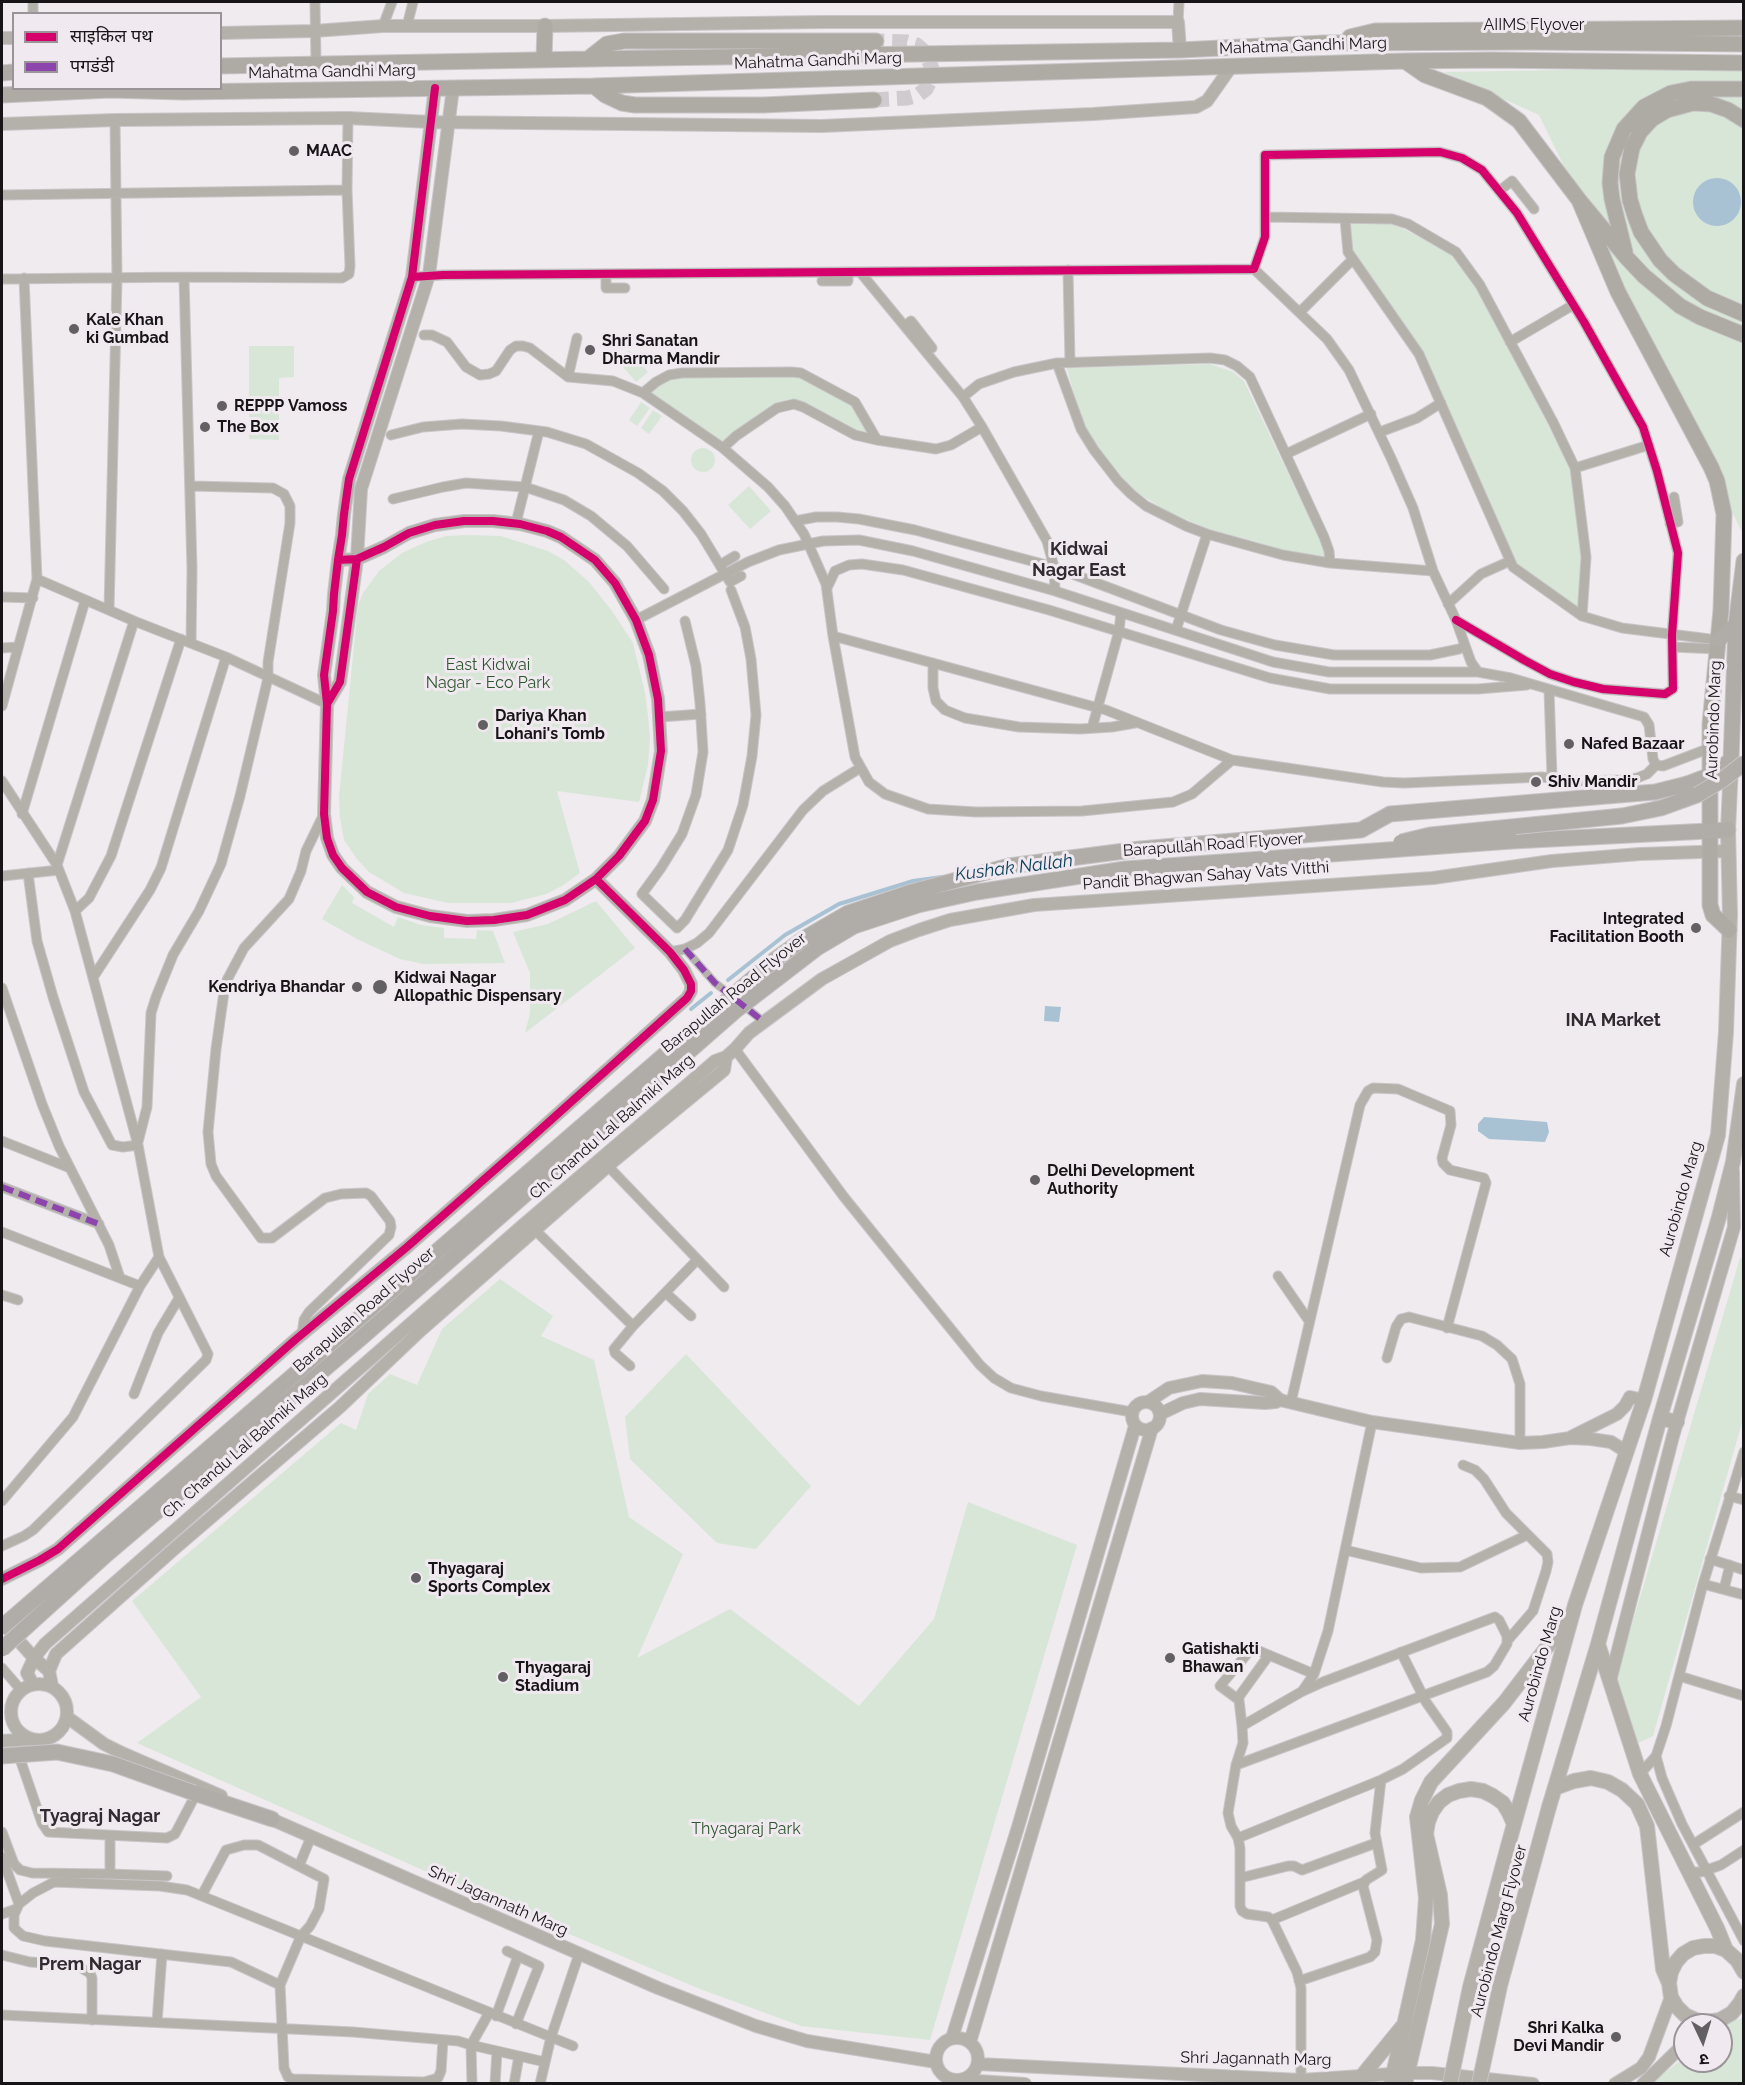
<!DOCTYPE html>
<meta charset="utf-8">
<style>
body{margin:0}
#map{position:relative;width:1745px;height:2085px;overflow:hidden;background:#efebef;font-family:Raleway,"Noto Sans Devanagari",sans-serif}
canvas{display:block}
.frame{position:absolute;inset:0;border:3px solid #171517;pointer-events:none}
.legend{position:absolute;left:12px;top:12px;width:210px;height:78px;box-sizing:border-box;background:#f1e9f0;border:2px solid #9a9499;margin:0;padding:8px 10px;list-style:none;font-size:18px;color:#171517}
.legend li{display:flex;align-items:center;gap:12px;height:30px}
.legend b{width:30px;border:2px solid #9a9499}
.north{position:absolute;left:1673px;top:2013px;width:60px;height:60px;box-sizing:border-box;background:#f1e9f0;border:2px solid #9a9499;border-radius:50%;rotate:176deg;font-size:16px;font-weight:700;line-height:24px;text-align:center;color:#171517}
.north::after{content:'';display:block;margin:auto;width:21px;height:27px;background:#636063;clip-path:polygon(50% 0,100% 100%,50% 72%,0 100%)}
</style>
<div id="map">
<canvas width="1745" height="2085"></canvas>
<div class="frame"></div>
<ul class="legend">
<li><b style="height:8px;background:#d6006c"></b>साइकिल पथ</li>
<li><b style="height:8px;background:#8e44ad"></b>पगडंडी</li>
</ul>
<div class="north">उ</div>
</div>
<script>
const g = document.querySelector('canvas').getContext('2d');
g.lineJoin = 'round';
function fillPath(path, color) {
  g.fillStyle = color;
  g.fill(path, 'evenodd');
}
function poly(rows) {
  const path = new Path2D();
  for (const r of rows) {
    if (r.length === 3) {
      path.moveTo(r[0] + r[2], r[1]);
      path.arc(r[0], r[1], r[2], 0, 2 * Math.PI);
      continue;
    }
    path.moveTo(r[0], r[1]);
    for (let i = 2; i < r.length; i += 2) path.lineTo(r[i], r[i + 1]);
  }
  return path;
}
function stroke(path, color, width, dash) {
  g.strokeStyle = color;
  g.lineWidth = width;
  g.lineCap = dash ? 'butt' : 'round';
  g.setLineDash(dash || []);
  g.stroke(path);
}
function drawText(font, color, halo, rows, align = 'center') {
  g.font = font + ' Raleway,sans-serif';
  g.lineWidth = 6;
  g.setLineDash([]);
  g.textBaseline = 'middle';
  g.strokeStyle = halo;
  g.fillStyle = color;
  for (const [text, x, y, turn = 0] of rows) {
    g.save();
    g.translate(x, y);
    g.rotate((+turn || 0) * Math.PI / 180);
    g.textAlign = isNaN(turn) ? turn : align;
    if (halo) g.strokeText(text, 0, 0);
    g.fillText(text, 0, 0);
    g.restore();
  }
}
const green = poly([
 [1743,67,1743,534,1539,115,1444,72],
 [1350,224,1391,224,1406,230,1453,255,1476,286,1571,469,1583,557,1580,610,1516,564,1424,352,1352,250],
 [249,346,294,346,294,377,279,378,279,440,249,439],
 [629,350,648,372,636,382,617,360],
 [1210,364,1233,372,1244,381,1319,538,1326,559,1284,551,1258,542,1209,529,1167,511,1133,490,1109,463,1085,427,1076,402,1067,368],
 [792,376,802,377,846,400,855,408,871,436,859,433,793,400,773,405,731,434,722,443,648,391,670,380,684,377],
 [641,402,650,408,637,426,629,420],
 [653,410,662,416,649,434,641,428],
 [703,460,12],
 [749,486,771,511,750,529,728,505],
 [467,535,501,536,548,551,564,560,589,582,612,611,633,643,645,693,648,716,650,737,648,765,639,802,557,791,580,873,562,886,546,894,511,903,448,903,404,893,369,872,357,859,344,840,340,818,339,797,358,605,363,593,379,571,402,553,426,542,446,536],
 [342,885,354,897,352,903,394,927,398,917,421,925,444,928,444,938,476,939,477,930,493,931,505,963,424,964,400,959,357,939,322,919],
 [596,901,635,948,525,1033,530,1013,530,973,513,932,548,924],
 [1740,1258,1743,1259,1743,1419,1653,1736,1638,1743,1616,1679],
 [500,1279,553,1316,541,1336,594,1360,629,1517,683,1554,637,1658,730,1609,859,1706,934,1619,968,1502,1077,1545,930,2040,801,2026,700,1989,524,1915,137,1743,201,1697,132,1601,341,1423,356,1430,368,1394,390,1374,417,1385,442,1329],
 [686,1354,811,1486,756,1549,717,1543,630,1459,625,1417],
 [1743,2018,1743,2083,1650,2084,1685,2057,1685,2061,1721,2061,1721,2029,1731,2022]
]);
const water = poly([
 [1717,202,24],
 [1045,1006,1061,1007,1059,1022,1044,1021],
 [1484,1117,1547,1122,1549,1132,1545,1142,1489,1139,1478,1131,1478,1124]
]);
const stream = poly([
 [728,980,785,935,839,904,913,881,942,877],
 [691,1009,711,993]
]);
const primaryTunnel = poly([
 [874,100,907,98,918,95,926,89,930,81,932,69,926,53,917,45,907,42,876,41]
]);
const pedestrian = poly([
 [685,949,715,983,732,996],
 [743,1005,764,1022]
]);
const minor = poly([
 [33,2,33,14],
 [315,2,316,64],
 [1178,22,1179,2],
 [383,26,392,2],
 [407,26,413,2],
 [1499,191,1512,181,1534,209],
 [2,195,347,190],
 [1266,217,1392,219,1408,224,1456,252,1480,285,1553,422,1575,468,1586,557,1582,616,1622,628,1718,640],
 [1345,219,1348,252,1419,354,1513,567,1582,616],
 [1254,269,1327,339,1349,370,1391,458,1413,508,1433,571,1456,620,1471,662,1478,672],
 [1068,270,1070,362],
 [860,272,963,397,982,427,1047,541,1054,567,1055,591],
 [606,274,606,288,625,288],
 [184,277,192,569,191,643],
 [412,277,443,275,1254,269,1265,237,1265,155,1440,152,1462,158,1482,170,1517,213,1584,322,1643,427,1657,471,1678,553,1672,635,1673,689,1665,694,1603,689,1574,682,1550,674,1524,660,1456,620],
 [2,279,184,277,342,278,349,274,350,266,347,190,348,118],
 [822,281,848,281,848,272],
 [1300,312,1353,259],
 [905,326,911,321,932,348],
 [424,335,432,335,447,342,466,367,480,375,489,374,496,371,510,350,516,346,523,346,530,348,568,377,613,381,643,393],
 [1510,342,1573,305],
 [1057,363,1081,429,1094,450,1118,481,1131,494,1146,506,1186,526,1207,534,1283,555,1330,563],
 [568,377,577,338],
 [963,397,979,384,1014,372,1057,363,1210,358,1225,360,1237,366,1250,377,1324,537,1329,551,1330,563,1433,571],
 [982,427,951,445,936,449,877,440,855,402,801,373,792,372,682,373,669,375,656,382,643,393,723,448,768,487,785,506,804,534,826,584,833,636,855,757,869,782,885,794,928,809,976,812,1082,811,1173,802,1192,794,1232,760],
 [1380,432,1417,418,1441,403],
 [391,435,423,427,462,424,501,426,547,432,586,444,638,473,663,491,683,511,701,534,730,582,741,576],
 [723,448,736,436,777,408,794,404,803,407,855,435,877,440],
 [1286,454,1371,414],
 [1575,468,1649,445],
 [393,499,443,487,466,483,525,487,564,500,591,516,627,546,664,589],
 [795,521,816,517,837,517,859,519,915,530,1054,567,1221,630,1275,645,1334,655,1430,655,1459,649,1464,646],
 [516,523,539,431],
 [1670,524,1678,522,1674,497],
 [720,565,735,556],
 [37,579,134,621,226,657,327,704],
 [827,588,835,571,849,565,862,564,903,570,1049,610,1270,678,1330,689,1478,689,1527,685],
 [2,597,33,598],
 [1448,604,1481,574,1510,561],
 [109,610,117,278,115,120],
 [636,620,748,562,779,550,823,541,859,540,913,551,1055,591,1273,662,1329,672,1478,672,1511,678,1644,717,1649,725,1653,759,1656,765,1663,766,1710,748],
 [685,621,696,666,700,703,703,752,696,795,682,834,661,868,642,894,677,928,685,920,728,850,743,805,752,756,756,715,751,659,745,627,731,590],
 [1176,630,1207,534],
 [833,636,1106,710,1232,760,1383,782,1404,783,1542,777,1572,781,1625,780,1637,778,1647,774,1656,765],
 [1673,647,1718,649],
 [2,648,18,647],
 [933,663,933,688,936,701,945,710,965,718,1019,727,1080,729,1112,727,1135,723],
 [1549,690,1552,777],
 [2,706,37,579,24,278],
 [660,717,701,714],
 [1092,728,1119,631,1121,613],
 [2,781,57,865,75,911,138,1145,159,1257,208,1354,206,1360,33,1530,24,1536,2,1546],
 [22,814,85,601],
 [57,865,134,621],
 [28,873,37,941,53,997,84,1092,112,1145,123,1147,138,1145],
 [2,876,59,870],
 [75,911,89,898,111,856,181,639],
 [670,952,685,949,697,943,709,933,803,810,823,791,860,768],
 [94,976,150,890,161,868,226,657],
 [2,988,42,1104,59,1146,109,1245,120,1278],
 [735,1049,844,1197,980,1365,994,1378,1011,1388,1041,1396,1132,1412],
 [2,1141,70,1168],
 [138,1142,147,1107,151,1013,156,997,173,955,199,911,221,864,240,796,268,678,268,662,290,523,290,506,284,494,273,488,191,486],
 [605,1163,724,1287],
 [2,1187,99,1224],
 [536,1231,633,1326,697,1260],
 [2,1232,140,1286],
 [1278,1276,1309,1321],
 [666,1293,691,1316],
 [2,1295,18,1300],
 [302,1334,304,1320,309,1312,389,1235,391,1227,390,1221,371,1196,366,1193,341,1194,325,1198,272,1238,261,1238,216,1176,211,1164,208,1132,216,1049,224,992,227,980,244,948,289,899,301,871,306,851,324,814],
 [1387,1358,1396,1327,1401,1319,1409,1317,1482,1336,1497,1345,1512,1359,1520,1384,1520,1443],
 [630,1366,615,1353,614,1349,633,1326],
 [134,1394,158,1333,179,1298],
 [1291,1402,1360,1105,1368,1091,1373,1088,1398,1089,1450,1111,1451,1125,1442,1158,1443,1163,1450,1170,1484,1178,1486,1183,1447,1328],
 [1463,1465,1475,1470,1484,1479,1506,1513,1547,1554,1548,1562,1546,1571,1533,1611,1508,1640],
 [1729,1496,1744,1500],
 [2,1501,73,1417,140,1286,159,1257],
 [1345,1550,1421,1568,1460,1567,1527,1535],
 [1710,1559,1744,1570],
 [1703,1584,1744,1595],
 [1724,1589,1730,1565],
 [2,1668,21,1690],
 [1679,1676,1744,1696],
 [1303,1690,1314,1674,1328,1631,1372,1422],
 [1238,1698,1269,1655],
 [18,1753,42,1823,48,1832,167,1838,175,1834,196,1794],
 [1656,1756,1662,1778,1682,1824,1744,1941],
 [1236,1765,1487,1672,1494,1666,1507,1644,1507,1636,1499,1620,1495,1617,1323,1682,1301,1692,1242,1726],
 [1640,1774,1656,1756,1666,1726,1703,1584,1744,1452],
 [2,1832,14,1864,20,1870,32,1873,110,1874,110,1836],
 [1238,1838,1381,1780,1403,1769,1447,1738,1447,1732,1426,1702,1401,1652],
 [1694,1844,1744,1812],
 [2,1857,19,1904],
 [299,1866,311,1837],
 [1688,1872,1701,1872,1721,1865,1744,1850],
 [110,1874,167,1876],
 [1240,1878,1288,1866,1294,1866,1302,1870,1376,1843],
 [202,1895,226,1850,244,1845,258,1845,324,1879,319,1909,310,1926,301,1936,280,1985,284,2068,288,2077,293,2079,424,2082,438,2078,441,2071,443,2040],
 [2,1914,16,1909],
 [1272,1920,1364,1882],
 [507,1951,539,1966,516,2024],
 [2,1955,30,1962,76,1965,90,1973,92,1978,92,2020],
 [1299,1981,1370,1957,1375,1952,1377,1940,1363,1886,1366,1880,1382,1870,1375,1833,1381,1780],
 [280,1985,231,1962,45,1941,23,1936,14,1928,14,1915,19,1904,33,1893,54,1882,160,1886,187,1890,573,2046],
 [2,2015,353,2032,458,2041,471,2045,489,2013],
 [496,2016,518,1956],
 [157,2022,162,1954],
 [1301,2080,1301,1988,1297,1972,1272,1920,1268,1917,1247,1914,1242,1911,1240,1906,1240,1848,1238,1838,1231,1826,1228,1813,1236,1765,1243,1743,1242,1726,1239,1700,1220,1686,1252,1648,1314,1674],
 [472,2084,471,2045,545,2062],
 [495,2084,497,2051],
 [514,2084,519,2056],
 [540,2084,551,2037,579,1954]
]);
const tertiary = poly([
 [220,33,314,31,383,26,545,26,821,22,1178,22,1180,50],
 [2,38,14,38],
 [2,124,115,120,348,118,431,122,822,126,1093,114,1196,107,1207,101,1231,67],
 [338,560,357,559,384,547,409,533,435,525,464,521,493,521,520,524,547,531,561,537,595,560,615,583,636,620,649,655,658,699,661,751,653,800,645,821,619,856,596,879,565,900,527,915,494,920,467,921,430,916,396,907,367,892,342,868,333,855,327,838,324,814,327,704,324,675,333,611,334,594,338,560,342,535,344,514,349,479,412,277,435,88],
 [327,704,340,682,357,559,361,489,429,275,453,88],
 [1148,1402,1169,1388,1202,1381,1232,1383,1271,1392,1280,1400],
 [1146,1416,14],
 [1160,1414,1183,1403,1200,1399,1265,1403,1276,1402,1280,1400,1372,1422,1520,1443,1543,1442,1570,1438,1591,1439,1611,1442,1627,1452],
 [1571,1437,1617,1414,1625,1406,1630,1397,1644,1400],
 [2,1579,40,1560,58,1549,295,1340,407,1247,522,1146,687,998,691,991,691,984,684,970,670,952,596,879],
 [10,1631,34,1658,49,1671],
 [1610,1681,1673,1436,1734,1227,1733,1171],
 [33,1684,27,1673,34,1658,45,1644,522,1226,715,1061,726,1057,735,1049,749,1033,822,979,890,941,919,930,950,920,1034,905,1433,878,1552,861,1640,854,1729,851],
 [39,1712,28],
 [52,1686,49,1671,56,1654,174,1549,340,1407,420,1331,616,1159,724,1070,726,1057],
 [67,1717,104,1744,122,1753,221,1796],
 [2,1741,31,1739],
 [264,1816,658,1988,756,2026,807,2041,936,2062],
 [957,2059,21],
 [952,2038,1018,1827,1135,1426],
 [970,2042,1152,1428],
 [978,2064,1301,2080,1407,2073,1432,2073,1533,2084],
 [961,2080,1025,2084],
 [1615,2084,1641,2068,1649,2057,1671,1997],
 [1643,2084,1685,2043]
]);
const secondary = poly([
 [1660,1418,1677,1422],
 [1598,1644,1640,1774,1717,1928,1726,1950],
 [1555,1788,1574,1781,1591,1778,1608,1782,1622,1790,1637,1804,1647,1826,1663,1969,1669,1983,1671,1997,1677,2007,1685,2015,1696,2020,1707,2022,1720,2020,1732,2013,1740,2003,1744,1996],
 [1549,1807,1598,1644,1660,1418,1719,1217,1733,1162,1744,1084],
 [1508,1846,1575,1605,1644,1400,1718,1135,1726,1032,1730,915,1728,830,1731,765],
 [1669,1983,1671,1972,1676,1962,1683,1954,1693,1948,1704,1946,1715,1946,1726,1950,1737,1960,1744,1972],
 [1362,2076,1402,2027],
 [1391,2084,1423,1940,1426,1898,1417,1817,1422,1800,1431,1782,1504,1703,1550,1643,1567,1617],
 [1405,2084,1442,1924,1440,1895,1426,1834,1428,1822,1432,1812,1439,1802,1448,1795,1459,1791,1471,1789,1483,1791,1493,1796,1503,1803,1509,1813,1514,1824]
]);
const primary = poly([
 [1350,37,1375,31,1744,28],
 [544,59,545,26],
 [588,59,607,44,624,41,876,41],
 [1405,61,1425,75,1487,98,1519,121,1579,200,1627,258,1644,276,1680,306,1700,317,1744,335],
 [220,66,588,59,1180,50,1324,43,1525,42,1744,44],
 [2,73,14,72],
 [594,86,605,95,622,103,635,105,763,105,874,100],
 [2,95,110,90,183,92,594,86,1405,61,1490,60,1744,63],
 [1744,120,1728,110,1711,104,1693,103,1667,110,1652,119,1640,132,1632,148,1627,174,1630,200,1635,216,1641,232,1660,260,1674,274,1707,298,1744,314],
 [1579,200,1618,292,1711,467,1717,481,1724,514,1721,610,1710,724,1710,905,1713,915,1729,930],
 [1625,252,1612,199,1610,183,1612,157,1624,129,1644,107,1671,93,1691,89,1744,89]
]);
const trunk = poly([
 [1718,640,1736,625],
 [1687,784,1711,775,1731,760,1736,625,1744,561],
 [1512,841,1728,830],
 [194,1793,272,1819]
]);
const secondaryBridge = poly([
 [1450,2084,1470,1987,1508,1846],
 [1479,2084,1500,1986,1549,1807]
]);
const trunkBridge = poly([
 [1401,842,1430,835,1622,816,1661,808,1697,795,1722,780,1744,763],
 [2,1627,773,961,805,938,848,913,908,893,1009,866,1140,849,1361,830,1390,814,1655,792,1687,784],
 [2,1649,107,1554,361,1338,735,1011,817,948,854,926,918,905,977,892,1125,869,1512,841],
 [2,1756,57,1752,113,1764,194,1793]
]);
const quiet = poly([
 [685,949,715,983,764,1022],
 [2,1187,99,1224]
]);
const cycleway = poly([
 [412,277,443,275,1254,269,1265,237,1265,155,1440,152,1462,158,1482,170,1517,213,1584,322,1643,427,1657,471,1678,553,1672,635,1673,689,1665,694,1603,689,1574,682,1550,674,1524,660,1456,620],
 [338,560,357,559,384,547,409,533,435,525,464,521,493,521,520,524,547,531,561,537,595,560,615,583,636,620,649,655,658,699,661,751,653,800,645,821,619,856,596,879,565,900,527,915,494,920,467,921,430,916,396,907,367,892,342,868,333,855,327,838,324,814,327,704,324,675,333,611,334,594,338,560,342,535,344,514,349,479,412,277,435,88],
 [327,704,340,682,357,559],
 [2,1579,40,1560,58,1549,295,1340,407,1247,522,1146,687,998,691,991,691,984,684,970,670,952,596,879]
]);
const markers = [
 [294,151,6,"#636063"],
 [74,329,6,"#636063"],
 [590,350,6,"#636063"],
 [222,406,6,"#636063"],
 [205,427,6,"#636063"],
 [483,725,6,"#636063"],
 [1569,744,6,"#636063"],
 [1536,782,6,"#636063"],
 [1696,928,6,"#636063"],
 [357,987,6,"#636063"],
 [380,987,8,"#636063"],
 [1035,1180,6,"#636063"],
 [416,1578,6,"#636063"],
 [1170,1658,6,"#636063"],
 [503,1677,6,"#636063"],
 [1616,2037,6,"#636063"]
];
const streetNames = [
 ["AIIMS Flyover",1534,25],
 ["Mahatma Gandhi Marg",1303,46,-2],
 ["Mahatma Gandhi Marg",818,61,-2],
 ["Mahatma Gandhi Marg",332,72,-1],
 ["Aurobindo Marg",1714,720,-88],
 ["Barapullah Road Flyover",1213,845,-4],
 ["Pandit Bhagwan Sahay Vats Vitthi",1206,876,-4],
 ["Barapullah Road Flyover",734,993,-39],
 ["Ch. Chandu Lal Balmiki Marg",612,1127,-41],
 ["Aurobindo Marg",1681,1199,-74],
 ["Barapullah Road Flyover",364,1310,-41],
 ["Ch. Chandu Lal Balmiki Marg",245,1446,-41],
 ["Aurobindo Marg",1540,1664,-74],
 ["Shri Jagannath Marg",498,1901,24],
 ["Aurobindo Marg Flyover",1499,1931,-75],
 ["Shri Jagannath Marg",1256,2059,1]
];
const poiNames = [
 ["MAAC",306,151],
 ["Kale Khan",86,320],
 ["ki Gumbad",86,338],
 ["Shri Sanatan",602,341],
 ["Dharma Mandir",602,359],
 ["REPPP Vamoss",234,406],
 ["The Box",217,427],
 ["Dariya Khan",495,716],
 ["Lohani's Tomb",495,734],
 ["Nafed Bazaar",1581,744],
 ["Shiv Mandir",1548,782],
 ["Integrated",1684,919,"right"],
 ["Facilitation Booth",1684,937,"right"],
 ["Kidwai Nagar",394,978],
 ["Allopathic Dispensary",394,996],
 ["Kendriya Bhandar",345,987,"right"],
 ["Delhi Development",1047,1171],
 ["Authority",1047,1189],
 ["Thyagaraj",428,1569],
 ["Sports Complex",428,1587],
 ["Gatishakti",1182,1649],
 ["Bhawan",1182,1667],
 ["Thyagaraj",515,1668],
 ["Stadium",515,1686],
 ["Shri Kalka",1604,2028,"right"],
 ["Devi Mandir",1604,2046,"right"]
];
const parkNames = [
 ["East Kidwai",488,665],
 ["Nagar - Eco Park",488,683],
 ["Thyagaraj Park",746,1829]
];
const neighbourhoodNames = [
 ["Kidwai",1079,550],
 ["Nagar East",1079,571],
 ["INA Market",1613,1021],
 ["Tyagraj Nagar",100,1817],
 ["Prem Nagar",90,1965]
];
const waterNames = [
 ["Kushak Nallah",1014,868,-7]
];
fillPath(green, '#d8e6d8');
fillPath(water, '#a8c2d4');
stroke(stream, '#a8c2d4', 4);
stroke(primaryTunnel, '#cfcbcf', 15, [15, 8]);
stroke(pedestrian, '#c7c5c7', 9);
stroke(minor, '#c7c5c7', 11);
stroke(tertiary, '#c7c5c7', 14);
stroke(secondary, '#c7c5c7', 16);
stroke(primary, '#c7c5c7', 17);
stroke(trunk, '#c7c5c7', 17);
stroke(pedestrian, '#b4b1ab', 7);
stroke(minor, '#b4b1ab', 9);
stroke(tertiary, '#b4b1ab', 12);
stroke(secondary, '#b4b0aa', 14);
stroke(primary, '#aeaaa4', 15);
stroke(trunk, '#b0ada8', 15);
stroke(secondaryBridge, '#c7c5c7', 16, []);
stroke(trunkBridge, '#c7c5c7', 17, []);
stroke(secondaryBridge, '#b4b0aa', 14);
stroke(trunkBridge, '#b0ada8', 15);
stroke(quiet, '#8e44ad', 6, [12, 6]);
stroke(cycleway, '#d6006c', 8);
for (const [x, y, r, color] of markers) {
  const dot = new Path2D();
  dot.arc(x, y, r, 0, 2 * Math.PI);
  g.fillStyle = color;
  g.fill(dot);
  stroke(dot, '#f1e9f0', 2);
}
drawText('16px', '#171517', '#f1e9f0', streetNames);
drawText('bold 16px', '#171517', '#f1e9f0', poiNames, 'left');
drawText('16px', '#2b572d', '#f1e9f0', parkNames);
drawText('bold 18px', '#312b30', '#f1e9f0', neighbourhoodNames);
drawText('italic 18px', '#0e415a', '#f1e9f0', waterNames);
</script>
